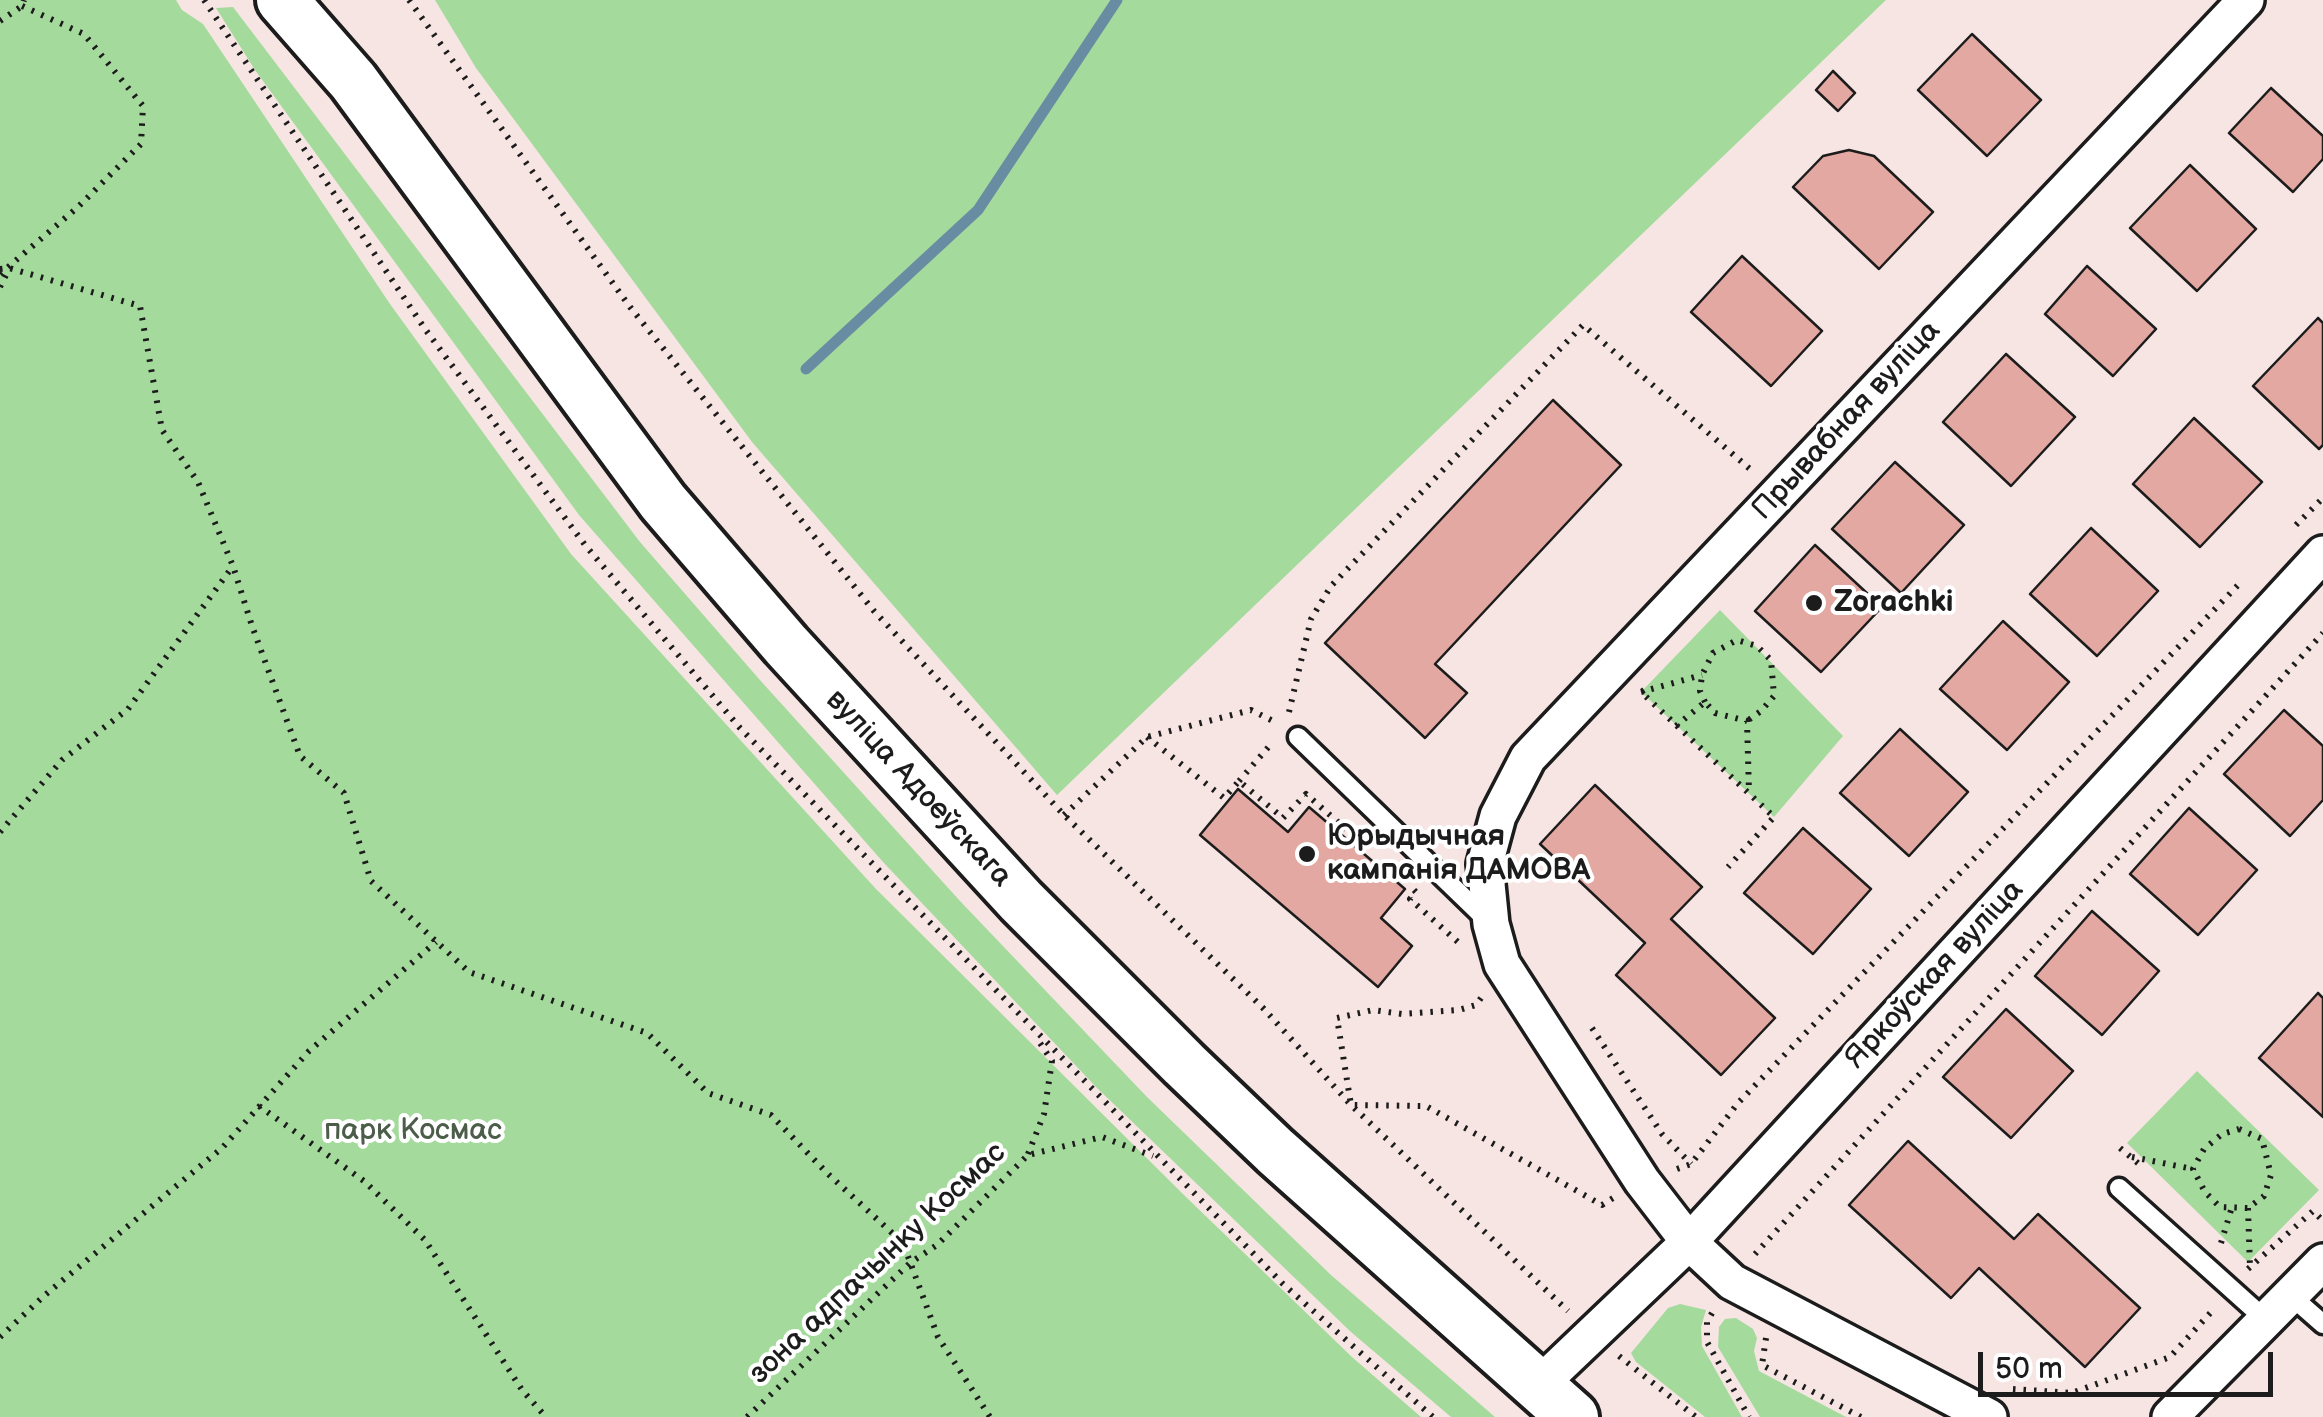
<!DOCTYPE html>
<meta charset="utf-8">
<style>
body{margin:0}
#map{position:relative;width:2323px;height:1417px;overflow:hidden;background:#f6e5e3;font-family:"Balsamiq Sans",sans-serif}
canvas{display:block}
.scale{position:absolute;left:1978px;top:1352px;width:295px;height:45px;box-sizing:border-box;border:5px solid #1c1c1c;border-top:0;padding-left:12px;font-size:30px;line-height:35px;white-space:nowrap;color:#1c1c1c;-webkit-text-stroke:8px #fff;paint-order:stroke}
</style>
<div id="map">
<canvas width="2323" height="1417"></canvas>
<div class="scale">50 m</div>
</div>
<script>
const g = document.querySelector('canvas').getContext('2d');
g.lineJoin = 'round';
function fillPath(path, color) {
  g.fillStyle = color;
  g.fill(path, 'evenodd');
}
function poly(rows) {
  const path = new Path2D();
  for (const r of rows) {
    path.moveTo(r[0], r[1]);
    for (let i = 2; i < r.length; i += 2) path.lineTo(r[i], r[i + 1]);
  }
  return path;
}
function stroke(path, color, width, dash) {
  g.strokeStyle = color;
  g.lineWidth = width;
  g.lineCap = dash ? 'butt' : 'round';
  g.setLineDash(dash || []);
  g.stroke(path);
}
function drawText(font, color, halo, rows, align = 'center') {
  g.font = font + ' "Balsamiq Sans",sans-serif';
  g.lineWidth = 8;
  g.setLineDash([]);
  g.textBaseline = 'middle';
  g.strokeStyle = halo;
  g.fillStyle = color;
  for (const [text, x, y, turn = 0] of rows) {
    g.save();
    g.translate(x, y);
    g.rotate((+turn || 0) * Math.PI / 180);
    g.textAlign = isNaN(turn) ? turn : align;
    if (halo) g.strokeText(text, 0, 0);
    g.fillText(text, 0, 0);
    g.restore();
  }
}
const green = poly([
 [0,0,176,0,182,10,203,24,390,304,571,554,876,889,1187,1198,1352,1357,1421,1417,0,1417],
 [435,0,1886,0,1057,795,752,442,476,68],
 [233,7,640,542,759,679,960,901,1147,1097,1331,1275,1495,1417,1451,1417,1351,1332,1096,1087,883,862,579,515,255,70,216,8],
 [1720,610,1843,736,1774,817,1641,692],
 [2197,1071,2319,1190,2248,1262,2127,1143],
 [1680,1304,1706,1310,1701,1327,1702,1346,1742,1417,1705,1417,1636,1362,1631,1353,1668,1308],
 [1736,1318,1753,1329,1757,1338,1754,1351,1759,1371,1846,1417,1760,1417,1718,1347,1719,1327,1725,1319]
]);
const stream = poly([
 [806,369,978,210,1117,0]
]);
const building = poly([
 [1972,34,2041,100,1987,156,1918,90,1972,34],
 [1833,71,1855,93,1838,111,1816,90,1833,71],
 [2271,88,2323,136,2323,159,2293,192,2229,133,2271,88],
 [1849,150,1874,156,1933,212,1879,269,1793,187,1823,156,1849,150],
 [2190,165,2256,229,2197,291,2130,228,2190,165],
 [1742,256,1822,331,1771,386,1691,312,1742,256],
 [2087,266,2156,329,2113,376,2045,314,2087,266],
 [2318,318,2323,323,2323,445,2319,449,2253,386,2318,318],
 [2006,354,2075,417,2011,486,1943,422,2006,354],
 [1553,400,1621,465,1435,664,1467,693,1425,738,1325,643,1553,400],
 [2194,418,2262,482,2200,547,2133,484,2194,418],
 [1895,462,1964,525,1901,593,1832,529,1895,462],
 [2091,528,2158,591,2097,656,2030,594,2091,528],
 [1815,545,1882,607,1821,672,1755,611,1815,545],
 [2003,621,2069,682,2007,750,1940,689,2003,621],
 [2284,710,2323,746,2323,800,2290,836,2224,774,2284,710],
 [1900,729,1968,792,1909,856,1840,793,1900,729],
 [1595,785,1702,887,1671,919,1775,1018,1721,1075,1616,975,1645,943,1540,844,1595,785],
 [1238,789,1288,832,1309,807,1405,889,1381,918,1412,946,1378,987,1200,835,1238,789],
 [2189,808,2257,870,2198,935,2130,874,2189,808],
 [1803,828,1871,889,1813,954,1744,893,1803,828],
 [2092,911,2159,971,2102,1035,2035,976,2092,911],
 [2318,993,2323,998,2323,1117,2259,1058,2318,993],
 [2006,1009,2073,1071,2011,1138,1943,1077,2006,1009],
 [1908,1141,2014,1239,2038,1214,2140,1308,2085,1367,1979,1268,1951,1298,1849,1205,1908,1141]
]);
const path = poly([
 [204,0,425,329,585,545,740,728,1283,1284,1433,1417],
 [409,0,630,307,874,611,1064,815,1264,1009,1351,1105,1568,1311],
 [0,21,22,6,24,0],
 [0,269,9,268,140,306,162,430,198,482,233,566,252,626,300,756,344,793,371,881,469,972,647,1033,708,1093,771,1115,827,1173,903,1243,938,1337,990,1417],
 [0,274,78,207,141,144,143,106,84,34,22,6],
 [0,287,9,269],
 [2296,525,2323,498],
 [1644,690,1641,692,1774,817,1728,867],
 [1641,692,1702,675],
 [1705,702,1700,691,1702,675,1713,653,1737,640,1757,646,1771,660,1774,696,1761,711,1747,721],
 [1289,712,1311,619,1331,586,1583,325,1750,469,1747,472],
 [1676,726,1705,702,1715,713,1747,721,1749,792],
 [1147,737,1224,798,1239,781,1283,818,1306,794,1364,845],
 [1239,781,1271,744],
 [1064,815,1147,737,1251,710,1275,722],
 [0,832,62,760,128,709,233,566],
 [1414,890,1416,892,1410,899,1459,943],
 [1481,998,1476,1005,1459,1010,1402,1014,1373,1010,1337,1018,1351,1105,1426,1106,1602,1205,1613,1198],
 [1592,1028,1662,1134,1691,1164],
 [259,1106,364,1181,425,1240,522,1390,546,1417],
 [2239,1129,2262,1139,2271,1175,2264,1196,2248,1208,2220,1207,2205,1192,2193,1169,2204,1149,2222,1134,2239,1129],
 [2120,1148,2139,1164],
 [1028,1154,1044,1114,1052,1061,1040,1043],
 [2132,1157,2193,1169],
 [1677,1169,1691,1164,1738,1103,2242,581],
 [2248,1208,2250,1267],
 [2221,1243,2232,1207],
 [1755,1254,2323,633],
 [2248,1269,2313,1211,2323,1221],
 [1712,1313,1707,1322,1707,1342,1749,1417],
 [0,1337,45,1295,222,1148,309,1051,436,942],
 [1766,1338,1762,1365,1861,1417],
 [1619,1356,1696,1417],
 [2013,1389,2072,1393,2170,1357,2213,1310],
 [747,1417,910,1263,937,1245,1028,1155,1102,1137,1153,1156]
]);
const service = poly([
 [1298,737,1488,921],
 [2119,1188,2266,1320],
 [2290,1295,2323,1324]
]);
const minor = poly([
 [1538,1386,1689,1242,2323,554],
 [1989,1417,1732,1282,1689,1242,1642,1181,1502,964,1491,924,1485,864,1498,816,1528,758,2246,0],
 [2170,1417,2323,1262]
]);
const secondary = poly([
 [282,0,353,81,663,502,786,645,1021,901,1184,1064,1275,1151,1573,1417]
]);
const markers = [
 [1814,603,10,"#1c1c1c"],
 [1307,854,10,"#1c1c1c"]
];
const streetNames = [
 ["Прывабная вуліца",1847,421,-47],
 ["вуліца Адоеўскага",918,789,47],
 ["Яркоўская вуліца",1935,975,-47],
 ["зона адпачынку Космас",878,1264,-43]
];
const poiNames = [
 ["Zorachki",1834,603],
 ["Юрыдычная",1327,837],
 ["кампанія ДАМОВА",1327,871]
];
const parkNames = [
 ["парк Космас",413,1131]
];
fillPath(green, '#a5da9d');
stroke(stream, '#688da2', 11);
fillPath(building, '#e2a8a1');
stroke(building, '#1c1c1c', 2.5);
stroke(service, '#1c1c1c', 25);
stroke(minor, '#1c1c1c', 42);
stroke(secondary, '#1c1c1c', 58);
stroke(path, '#1c1c1c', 6, [2.5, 8]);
stroke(service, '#fff', 18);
stroke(minor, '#fff', 35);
stroke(secondary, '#fff', 50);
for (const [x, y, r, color] of markers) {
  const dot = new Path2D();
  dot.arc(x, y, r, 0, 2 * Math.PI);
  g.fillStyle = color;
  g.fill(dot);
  stroke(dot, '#fff', 4);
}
drawText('30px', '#1c1c1c', '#fff', streetNames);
drawText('bold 30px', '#1c1c1c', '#fff', poiNames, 'left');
drawText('30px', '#4c5e49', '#fff', parkNames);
</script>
